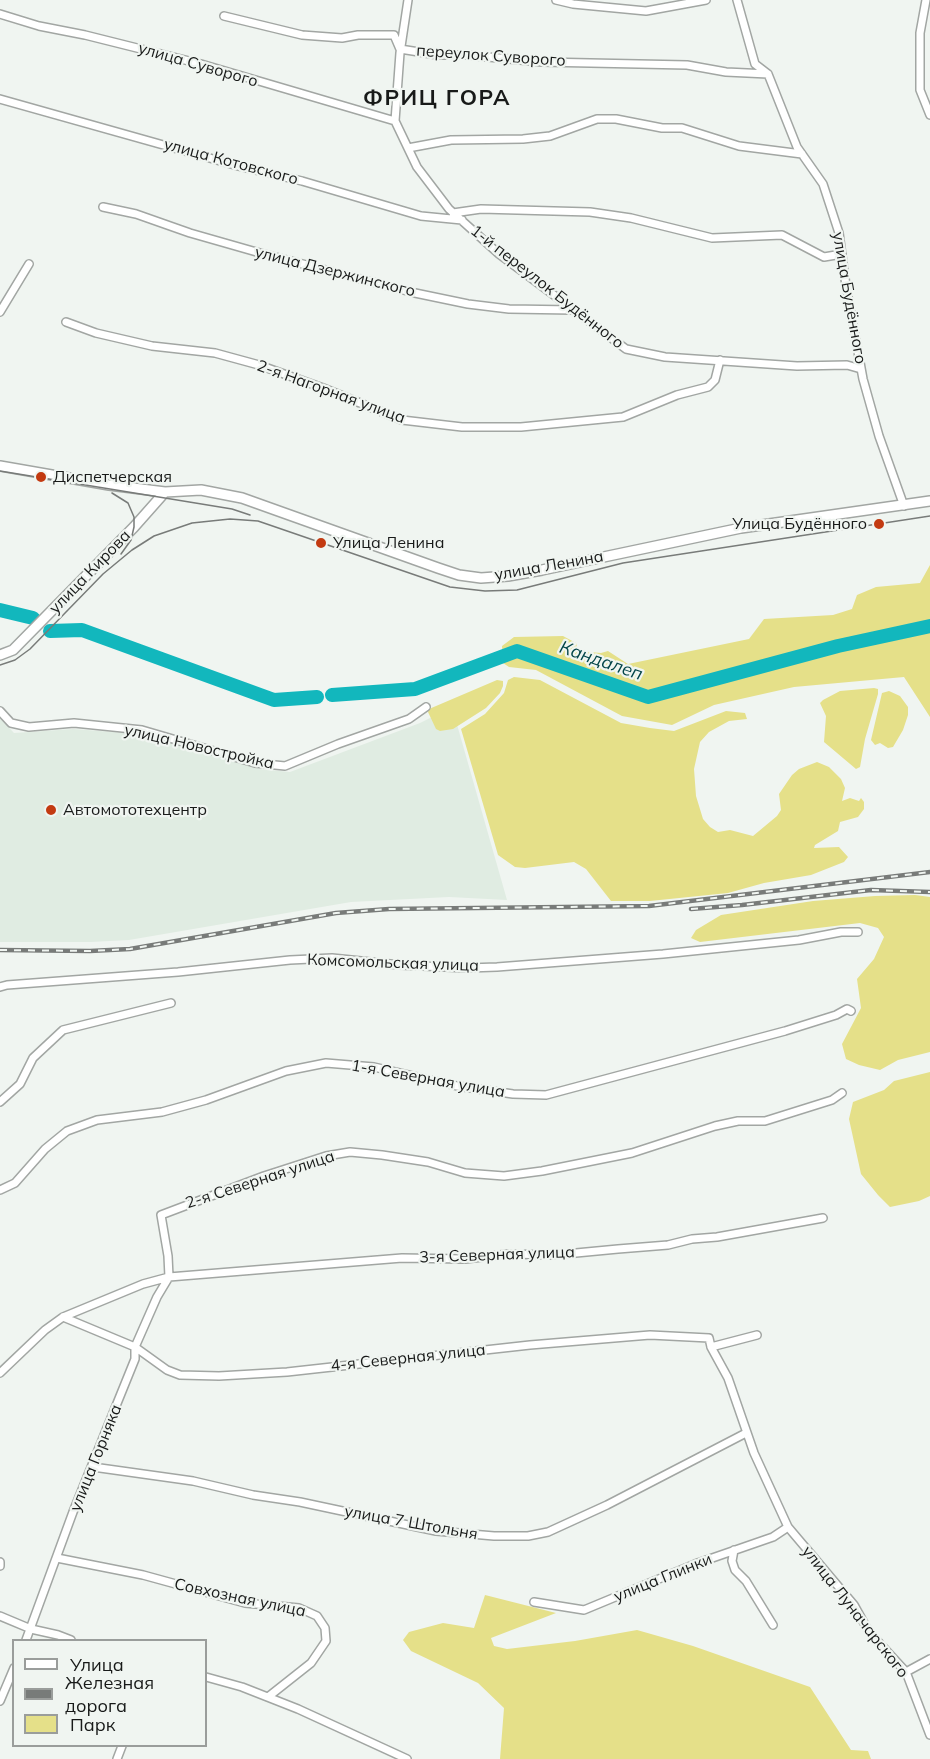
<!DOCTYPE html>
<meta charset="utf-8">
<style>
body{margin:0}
#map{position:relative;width:930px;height:1759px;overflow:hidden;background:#f0f5f1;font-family:Mulish,sans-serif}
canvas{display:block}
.legend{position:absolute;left:12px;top:1639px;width:195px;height:108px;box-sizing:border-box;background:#f0f5f1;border:2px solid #9a9d9b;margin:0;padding:8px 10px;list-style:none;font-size:18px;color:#181a19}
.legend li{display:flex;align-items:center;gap:12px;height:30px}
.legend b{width:30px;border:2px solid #9a9d9b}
</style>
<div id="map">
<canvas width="930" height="1759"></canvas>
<ul class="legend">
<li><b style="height:8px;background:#fff"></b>Улица</li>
<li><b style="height:8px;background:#787b79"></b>Железная дорога</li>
<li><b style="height:16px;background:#e5e089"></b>Парк</li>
</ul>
</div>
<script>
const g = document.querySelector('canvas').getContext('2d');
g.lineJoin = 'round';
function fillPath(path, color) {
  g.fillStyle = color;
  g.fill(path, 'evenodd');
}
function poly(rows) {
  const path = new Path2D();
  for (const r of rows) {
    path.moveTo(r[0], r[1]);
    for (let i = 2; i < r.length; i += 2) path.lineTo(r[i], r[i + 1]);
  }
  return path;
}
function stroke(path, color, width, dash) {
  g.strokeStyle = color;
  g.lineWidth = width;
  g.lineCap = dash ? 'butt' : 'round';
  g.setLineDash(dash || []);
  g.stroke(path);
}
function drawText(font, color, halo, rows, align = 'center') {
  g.font = font + ' Mulish,sans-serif';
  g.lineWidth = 4.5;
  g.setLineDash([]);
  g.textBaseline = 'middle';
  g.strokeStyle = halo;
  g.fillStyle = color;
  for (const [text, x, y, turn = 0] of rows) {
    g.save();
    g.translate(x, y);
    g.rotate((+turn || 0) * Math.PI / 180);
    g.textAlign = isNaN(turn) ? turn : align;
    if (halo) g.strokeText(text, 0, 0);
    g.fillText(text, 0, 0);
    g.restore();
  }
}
const built = poly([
 [452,707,507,900,449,897,351,902,129,940,91,942,0,942,0,718,14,733,73,729,141,734,176,742,260,769,290,772,420,723]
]);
const green = poly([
 [930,565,930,717,904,677,794,687,714,705,672,725,622,716,536,670,509,667,503,663,502,646,514,637,563,636,576,643,578,651,601,653,608,651,628,664,749,639,764,619,833,615,852,609,857,595,876,587,920,583],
 [514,677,540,680,621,723,650,728,674,731,726,711,745,713,747,719,729,721,709,732,700,742,694,769,696,796,703,819,710,827,718,832,730,830,753,836,777,816,781,810,779,794,792,775,799,769,817,762,829,767,841,779,845,788,842,801,850,798,859,801,861,798,864,802,864,809,858,817,840,822,838,831,815,845,814,848,839,847,848,857,844,862,811,875,764,883,728,893,650,901,611,901,586,869,574,862,525,868,515,867,498,855,461,729,485,714,504,693,508,680],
 [497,680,503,681,503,686,500,693,486,708,453,729,440,731,436,729,428,712,429,709],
 [874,688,878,689,878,694,865,739,860,767,856,769,824,742,826,716,820,703,823,700,840,691],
 [889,691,900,696,908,707,908,715,903,730,893,747,888,748,880,743,875,745,871,740,882,693],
 [915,895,930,897,930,1052,898,1060,880,1070,859,1065,846,1059,842,1044,861,1008,857,979,874,959,884,937,878,928,860,923,700,942,691,938,696,930,721,915,813,901,875,896],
 [930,1072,930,1196,919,1201,890,1207,878,1195,861,1174,849,1119,853,1102,884,1090,894,1081],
 [485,1595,556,1613,491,1638,494,1646,507,1649,575,1641,637,1630,693,1646,810,1687,851,1750,868,1751,871,1759,500,1759,504,1708,478,1683,411,1651,403,1640,409,1632,443,1623,474,1628]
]);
const river = poly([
 [0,610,33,618],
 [50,631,82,630,274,700,317,697],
 [332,695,415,689,517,651,648,697,838,646,930,626]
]);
const street = poly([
 [408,0,400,53,395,121,417,167,449,209,499,254,626,349,665,357,797,366,847,365,861,369],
 [556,0,573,4,646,11,706,0],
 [737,0,755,64,768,74,797,147,823,184,839,233,846,286,863,379,879,436,904,506],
 [926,0,920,33,920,90,930,115],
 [0,14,39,26,85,35,201,64,395,121],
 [224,16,302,35,342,38,358,35,394,35,400,49,438,55,466,55,542,62,687,65,726,72,768,74],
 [0,99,238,166,302,181,421,216,462,220],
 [408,148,451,140,523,139,550,136,597,119,616,119,662,128,682,128,739,146,802,154],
 [103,207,136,214,190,233,260,253,415,293,468,304,509,309,573,310],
 [453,213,481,209,590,212,631,218,712,238,782,235,824,257,842,254],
 [0,312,29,264],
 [66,322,96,333,152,346,215,353,259,365,323,388,402,420,462,427,521,427,623,417,677,395,708,387,715,380,720,360],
 [0,711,11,723,29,727,74,723,142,730,255,763,285,766,338,744,409,719,426,707],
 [0,987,7,985,178,972,290,960,332,958,400,965,468,968,497,967,663,954,799,940,841,932,858,932],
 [0,1102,20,1084,33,1058,63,1030,171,1003],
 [0,1190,15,1183,45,1149,67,1131,97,1120,162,1112,206,1100,286,1071,326,1063,374,1067,457,1086,513,1094,546,1095,785,1031,836,1015,847,1009,851,1011],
 [169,1277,168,1256,161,1215,264,1176,326,1156,350,1152,382,1155,428,1162,465,1173,504,1176,542,1171,632,1153,715,1126,738,1121,765,1121,832,1100,842,1093],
 [63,1317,135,1347,167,1370,180,1375,219,1376,287,1372,530,1345,650,1335,709,1338,711,1347,757,1335],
 [711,1347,728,1378,754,1453,788,1527,854,1605,869,1632,906,1672,930,1735],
 [0,1373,45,1330,63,1317,143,1284,169,1277,402,1258,465,1259,509,1254,555,1255,618,1249,668,1245,692,1239,717,1237,823,1218],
 [93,1467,193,1481,253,1495,300,1502,436,1531,494,1536,528,1536,548,1532,607,1505,746,1433],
 [734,1550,732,1561,735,1570,746,1581,773,1625],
 [57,1558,143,1575,245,1603,299,1608,317,1616,325,1628,326,1641,311,1663,268,1697],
 [0,1562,0,1566],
 [534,1602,584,1610,695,1564,773,1537,788,1527],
 [0,1616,31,1629,58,1635,71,1640],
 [26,1640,73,1512,135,1359,135,1347,157,1297,169,1277],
 [906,1672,930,1659],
 [206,1677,242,1687,298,1709,407,1759],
 [0,1701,14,1668],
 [117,1759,122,1746]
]);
const secondary = poly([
 [0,466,109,485,165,492,201,490,242,498,438,568,459,575,481,578,508,576,542,570,741,528,930,501],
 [0,655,13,650,134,527,165,492]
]);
const tram = poly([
 [0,471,232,509,250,515],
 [112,493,128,503,134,517,134,527,131,540,121,554],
 [0,665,15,660,30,649,103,574,132,550,154,536,192,523,230,519,258,521,450,587,485,591,517,590,623,563,930,516]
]);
const rail = poly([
 [691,909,742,905,871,890,930,892],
 [0,950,90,951,130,949,336,913,389,909,649,906,930,872]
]);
const markers = [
 [41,477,6,"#c33a11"],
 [879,524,6,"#c33a11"],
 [321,543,6,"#c33a11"],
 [51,810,6,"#c33a11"]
];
const streetNames = [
 ["переулок Суворого",491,56,4],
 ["улица Суворого",198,65,16],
 ["улица Котовского",231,162,15],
 ["улица Дзержинского",335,272,14],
 ["1-й переулок Будённого",547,287,38],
 ["улица Будённого",849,298,80],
 ["2-я Нагорная улица",331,392,20],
 ["улица Ленина",549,566,-10],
 ["улица Кирова",90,572,-46],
 ["улица Новостройка",199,747,13],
 ["Комсомольская улица",393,963,2],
 ["1-я Северная улица",428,1079,10],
 ["2-я Северная улица",260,1180,-18],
 ["3-я Северная улица",497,1255,-2],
 ["4-я Северная улица",408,1358,-6],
 ["улица Горняка",96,1458,-68],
 ["улица 7 Штольня",411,1523,10],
 ["улица Глинки",663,1578,-22],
 ["Совхозная улица",240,1598,12],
 ["улица Луначарского",855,1612,52]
];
const poiNames = [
 ["Диспетчерская",53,477],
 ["Улица Будённого",867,524,"right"],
 ["Улица Ленина",333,543],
 ["Автомототехцентр",63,810]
];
const waterNames = [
 ["Кандалеп",601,661,19]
];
const districtNames = [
 ["ФРИЦ ГОРА",437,98]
];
fillPath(built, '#e0ece2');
fillPath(green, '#e5e089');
stroke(river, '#12b7bd', 14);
stroke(street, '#a2a6a3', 10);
stroke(secondary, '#a2a6a3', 12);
stroke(street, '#fff', 7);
stroke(secondary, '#fff', 9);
stroke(tram, '#787b79', 1.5);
stroke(rail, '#787b79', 4.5);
stroke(rail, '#f0f5f1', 2, [7]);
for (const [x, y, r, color] of markers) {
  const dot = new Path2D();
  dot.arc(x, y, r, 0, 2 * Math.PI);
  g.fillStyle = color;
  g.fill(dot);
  stroke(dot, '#f0f5f1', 2);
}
drawText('16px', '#181a19', '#f0f5f1', streetNames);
drawText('16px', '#181a19', '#f0f5f1', poiNames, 'left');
drawText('italic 18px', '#034548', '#f0f5f1', waterNames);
g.letterSpacing = '1.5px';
drawText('bold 22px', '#181a19', '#f0f5f1', districtNames);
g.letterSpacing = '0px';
</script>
